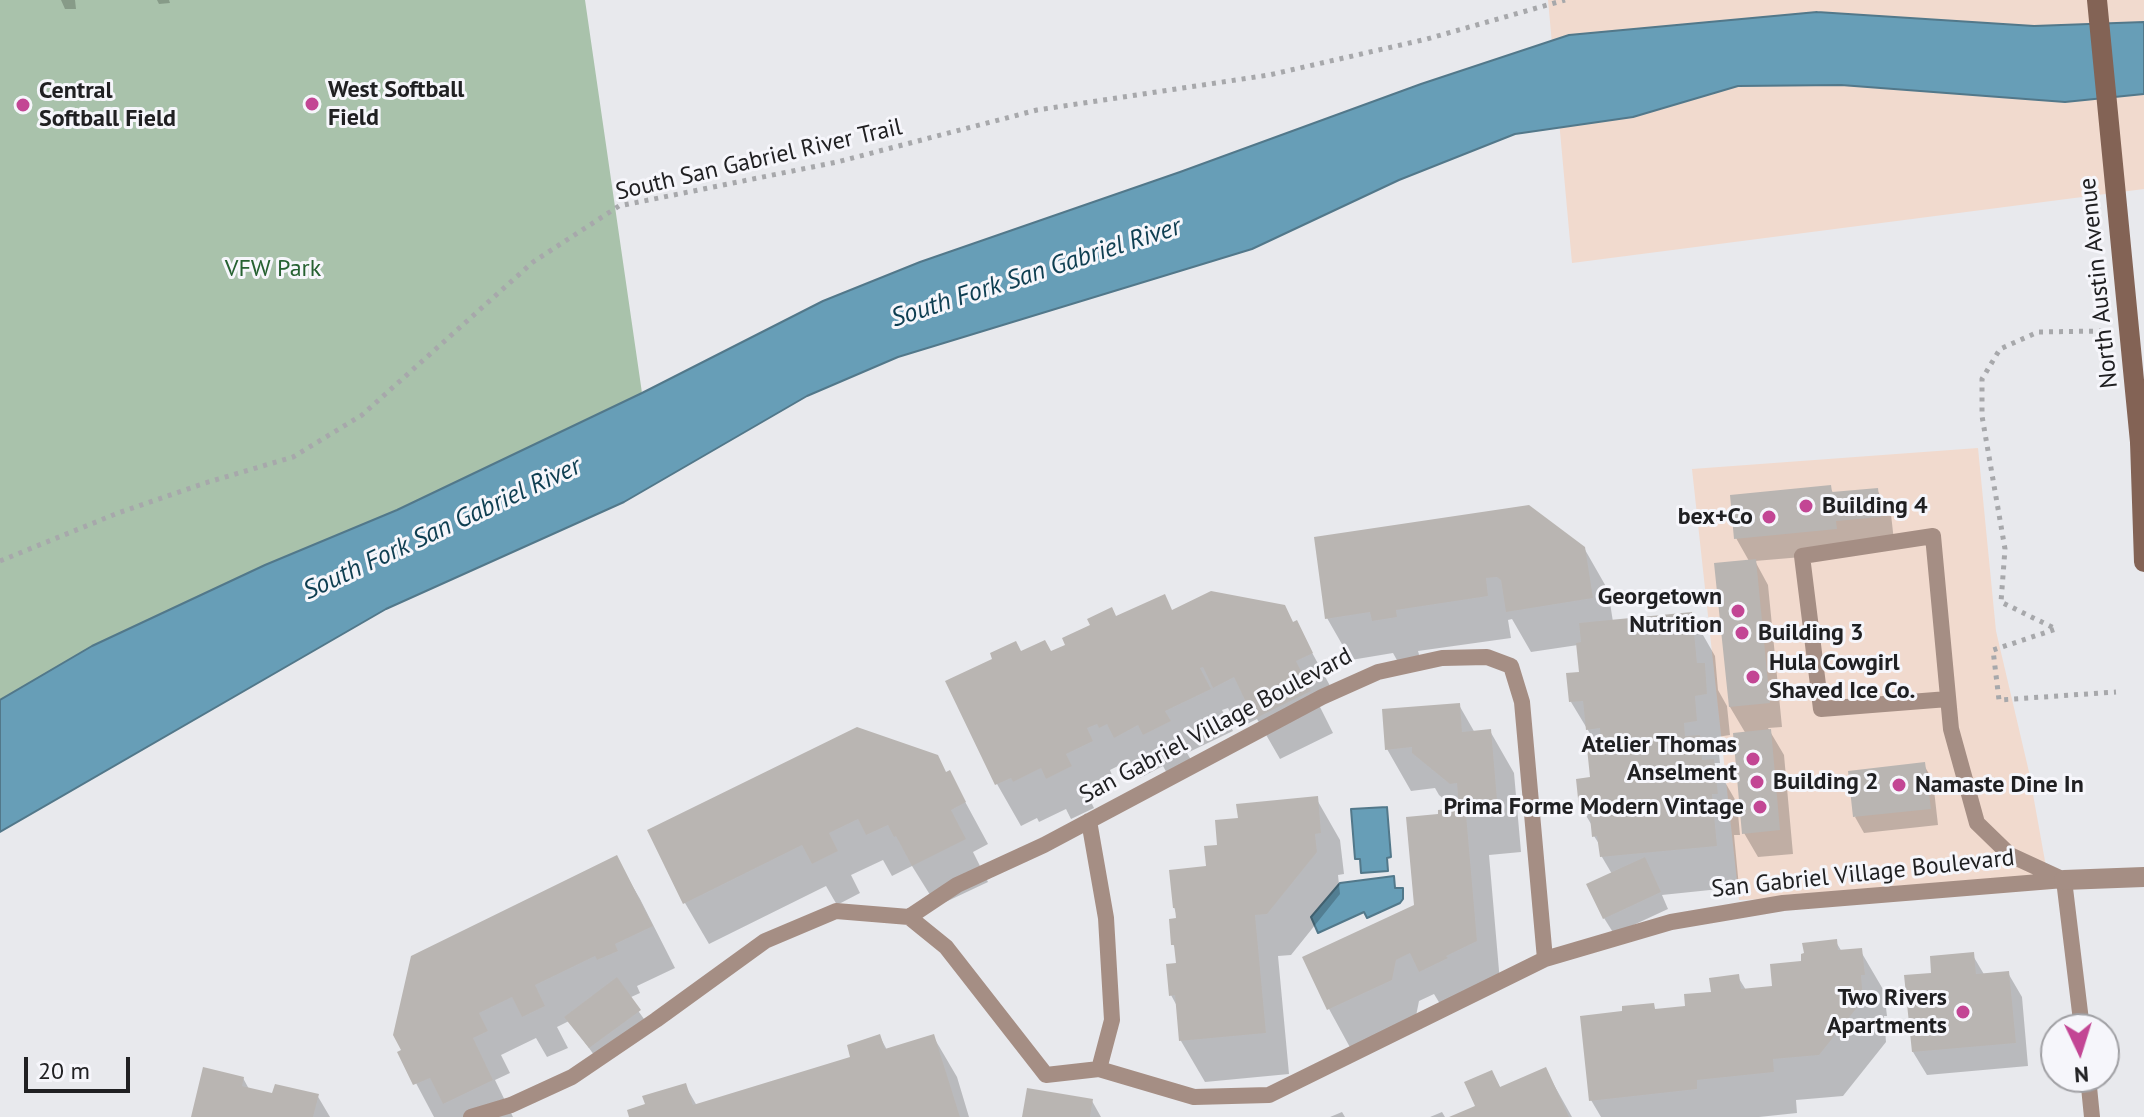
<!DOCTYPE html>
<style>
body{margin:0}
#map{position:relative;width:2144px;height:1117px;overflow:hidden;background:#e8e9ed;font-family:"PT Sans",sans-serif}
canvas{display:block}
.north{position:absolute;left:2040px;top:1013px;width:80px;height:80px;box-sizing:border-box;background:#f6f6fb;border:2px solid #a0a0a4;border-radius:50%;rotate:176deg;font-size:22px;font-weight:700;line-height:32px;text-align:center;color:#202022}
.north::after{content:'';display:block;margin:auto;width:28px;height:36px;background:#c34694;clip-path:polygon(50% 0,100% 100%,50% 72%,0 100%)}
.scale{position:absolute;left:24px;top:1057px;width:106px;height:36px;box-sizing:border-box;border:4px solid #202022;border-top:0;padding-left:10px;font-size:24px;line-height:28px;white-space:nowrap;color:#202022;-webkit-text-stroke:6px #f6f6fb;paint-order:stroke}
</style>
<div id="map">
<canvas width="2144" height="1117"></canvas>
<div class="north">N</div>
<div class="scale">20 m</div>
</div>
<script>
const g = document.querySelector('canvas').getContext('2d');
g.lineJoin = 'round';
function fillPath(path, color) {
  g.fillStyle = color;
  g.fill(path, 'evenodd');
}
function poly(rows) {
  const path = new Path2D();
  for (const r of rows) {
    path.moveTo(r[0], r[1]);
    for (let i = 2; i < r.length; i += 2) path.lineTo(r[i], r[i + 1]);
  }
  return path;
}
function stroke(path, color, width, dash) {
  g.strokeStyle = color;
  g.lineWidth = width;
  g.lineCap = dash ? 'butt' : 'round';
  g.setLineDash(dash || []);
  g.stroke(path);
}
function drawText(font, color, halo, rows, align = 'center') {
  g.font = font + ' "PT Sans",sans-serif';
  g.lineWidth = 6;
  g.setLineDash([]);
  g.textBaseline = 'middle';
  g.strokeStyle = halo;
  g.fillStyle = color;
  for (const [text, x, y, turn = 0] of rows) {
    g.save();
    g.translate(x, y);
    g.rotate((+turn || 0) * Math.PI / 180);
    g.textAlign = isNaN(turn) ? turn : align;
    if (halo) g.strokeText(text, 0, 0);
    g.fillText(text, 0, 0);
    g.restore();
  }
}
const commercial = poly([
 [1548,0,2144,0,2144,189,1572,263],
 [1978,448,1996,631,2029,772,2050,889,1739,900,1692,469]
]);
const green = poly([
 [0,0,585,0,642,393,397,510,265,565,92,646,0,700]
]);
const water = poly([
 [1817,12,2034,26,2144,22,2144,94,2065,102,1841,85,1738,86,1633,117,1515,134,1399,180,1252,249,898,357,807,396,624,502,386,609,0,832,0,700,92,646,265,565,397,510,642,393,823,301,920,262,1180,172,1421,84,1569,35,1817,12],
 [1387,807,1391,857,1387,858,1388,871,1361,873,1360,859,1355,859,1351,809,1387,807],
 [1394,876,1395,888,1403,888,1403,899,1400,903,1367,918,1364,912,1318,933,1311,917,1340,883,1394,876]
]);
const shadow = poly([
 [61,0,75,0,76,9,65,9],
 [157,0,169,0,170,3,159,4],
 [1830,488,1834,494,1877,490,1891,514,1894,541,1849,553,1755,561,1768,585,1782,727,1768,728,1784,755,1793,854,1758,857,1744,833,1746,734,1730,707,1717,565,1749,561,1736,538],
 [1584,548,1608,590,1613,622,1691,614,1715,656,1718,690,1727,706,1730,735,1717,737,1720,763,1714,763,1737,803,1740,835,1734,835,1739,887,1662,895,1668,909,1614,934,1604,918,1612,874,1602,857,1601,847,1594,836,1594,829,1581,807,1592,779,1600,750,1571,702,1581,674,1578,645,1531,652,1512,619,1508,620,1511,638,1418,651,1420,658,1398,662,1393,653,1351,660,1327,618],
 [1173,612,1293,624,1296,623,1335,695,1318,703,1333,733,1280,759,1257,719,1239,728,1228,708,1222,710,1233,731,1187,753,1193,763,1168,775,1163,766,1140,778,1132,765,1125,768,1122,764,1110,770,1115,783,1088,796,1094,808,1071,819,1066,809,1039,822,1037,818,1021,826,997,784,948,682,1021,653,1051,653,1116,619],
 [1459,705,1475,733,1490,731,1514,773,1521,852,1489,855,1500,982,1445,1012,1434,994,1419,1001,1415,1021,1352,1051,1329,1009,1305,958,1417,906,1440,815,1458,811,1439,795,1435,788,1411,791,1387,749],
 [1924,765,1933,781,1938,825,1864,833,1855,817],
 [949,772,988,844,973,852,988,882,937,906,912,866,892,876,883,860,851,875,860,893,837,905,826,886,709,944,685,903,650,831],
 [1316,798,1340,840,1344,874,1338,875,1340,894,1291,955,1278,956,1289,1074,1205,1082,1181,1041,1178,1008,1171,995,1178,965,1177,951,1173,944,1178,919,1174,907,1208,868,1220,847,1240,819],
 [616,858,640,899,675,968,637,986,640,993,629,998,649,1026,600,1063,569,1021,557,1027,568,1048,547,1057,536,1038,501,1055,510,1073,495,1080,513,1117,434,1117,400,1053],
 [1836,942,1842,952,1860,950,1884,991,1887,1016,1884,1016,1886,1042,1843,1096,1796,1100,1797,1113,1759,1117,1601,1117,1591,1100,1624,1013,1653,1005,1656,1011,1687,1008,1738,977,1746,990,1775,987,1803,962],
 [1972,954,1985,976,2008,973,2022,997,2028,1066,1927,1075,1913,1052,1934,975],
 [933,1036,957,1077,969,1117,631,1117,647,1106,685,1085,697,1106,853,1058,880,1037,887,1050],
 [1545,1069,1572,1117,1454,1117,1477,1107,1492,1072,1501,1089],
 [243,1078,249,1089,274,1095,317,1095,330,1117,194,1117],
 [1092,1101,1101,1117,1024,1117],
 [1342,1112,1345,1117,1330,1117],
 [1442,1112,1445,1117,1430,1117]
]);
const building = poly([
 [1831,485,1832,492,1878,488,1881,517,1836,521,1837,529,1734,539,1730,495],
 [1529,505,1585,547,1593,598,1506,612,1501,580,1497,577,1486,578,1488,596,1396,610,1397,617,1372,621,1370,612,1325,619,1314,537],
 [1756,559,1770,703,1729,707,1714,563],
 [1211,591,1285,605,1293,622,1297,620,1313,653,1296,661,1311,691,1254,719,1234,677,1213,688,1203,667,1200,668,1211,689,1165,711,1171,721,1143,735,1138,725,1114,738,1107,724,1099,728,1097,724,1087,728,1093,741,1066,754,1072,766,1046,779,1041,768,1013,782,1011,778,995,785,945,681,992,659,990,653,1016,641,1021,651,1045,640,1051,651,1065,645,1062,638,1090,625,1087,619,1112,607,1116,616,1165,594,1172,610],
 [1692,612,1697,663,1705,663,1707,694,1695,696,1697,721,1684,723,1685,736,1700,735,1702,760,1714,759,1718,794,1712,794,1717,846,1600,857,1597,836,1592,837,1589,807,1579,808,1576,779,1590,777,1587,748,1601,747,1600,728,1586,730,1583,701,1569,702,1566,673,1579,672,1576,643,1581,642,1579,623],
 [1460,703,1462,732,1491,729,1498,811,1466,814,1477,941,1446,956,1448,958,1419,972,1410,953,1396,960,1392,980,1327,1010,1302,957,1414,905,1406,817,1438,814,1438,810,1459,808,1457,783,1450,784,1412,753,1412,747,1385,750,1382,709],
 [857,727,938,755,946,772,950,770,966,802,951,810,966,839,912,866,896,836,894,837,888,825,866,835,858,819,829,833,838,851,812,864,802,845,683,904,647,830],
 [1771,729,1780,830,1742,834,1733,733],
 [1925,762,1931,809,1853,817,1848,771],
 [1318,796,1321,833,1315,834,1317,852,1267,914,1255,915,1266,1033,1179,1041,1175,995,1169,996,1166,964,1176,963,1174,945,1171,945,1169,919,1176,918,1175,908,1173,908,1169,870,1206,866,1204,846,1217,845,1215,820,1238,818,1236,804],
 [617,855,653,926,615,944,618,951,597,960,595,956,535,985,545,1006,522,1017,512,997,479,1013,488,1031,473,1038,493,1080,443,1104,430,1078,413,1085,397,1052,401,1050,393,1035,411,956],
 [1645,857,1661,892,1603,919,1586,884],
 [1837,939,1838,950,1862,948,1865,975,1861,975,1863,1000,1819,1055,1773,1059,1774,1072,1697,1080,1697,1089,1589,1101,1580,1016,1622,1011,1622,1006,1654,1003,1655,1009,1685,1006,1684,994,1711,992,1709,978,1739,974,1741,989,1772,986,1770,964,1801,961,1801,954,1804,953,1802,943],
 [1974,952,1976,974,2009,971,2016,1043,1912,1052,1904,975,1931,973,1930,956],
 [617,977,641,1010,589,1048,564,1017],
 [880,1034,885,1049,934,1034,960,1117,629,1117,627,1110,645,1104,642,1096,686,1083,693,1105,850,1057,847,1045],
 [203,1067,244,1077,242,1086,272,1093,275,1084,319,1094,313,1117,191,1117],
 [1546,1067,1569,1117,1449,1117,1475,1106,1464,1082,1492,1070,1500,1087],
 [1027,1088,1093,1099,1090,1117,1022,1117]
]);
const path = poly([
 [2103,331,2038,332,2000,349,1982,379,1982,416,2005,549,2001,602,2056,629,1993,650,1999,700,2116,692],
 [0,561,118,513,205,483,293,457,362,415,533,262,619,206,837,162,1037,110,1269,75,1427,39,1565,0]
]);
const service = poly([
 [1948,699,1821,709,1802,556,1933,536,1951,729,1977,823,2010,855,2062,879],
 [1089,821,1106,918,1112,1020,1099,1069],
 [2064,880,2082,1029],
 [909,917,957,885,1044,845,1322,697,1378,672,1442,658,1487,657,1511,666,1522,702,1545,959],
 [2088,1077,2092,1117],
 [471,1117,511,1105,572,1077,656,1020,765,941,836,911,909,917,946,947,1046,1075,1099,1069,1194,1097,1269,1095,1545,959,1671,922,1783,903,2064,880]
]);
const minor = poly([
 [2064,880,2144,877]
]);
const secondary = poly([
 [2140,442,2144,562]
]);
const secondaryBridge = poly([
 [2097,0,2140,442]
]);
const markers = [
 [312,104,8,"#c34694"],
 [23,105,8,"#c34694"],
 [1806,506,8,"#c34694"],
 [1769,517,8,"#c34694"],
 [1738,611,8,"#c34694"],
 [1742,633,8,"#c34694"],
 [1753,677,8,"#c34694"],
 [1753,759,8,"#c34694"],
 [1757,782,8,"#c34694"],
 [1899,785,8,"#c34694"],
 [1760,807,8,"#c34694"],
 [1963,1012,8,"#c34694"]
];
const poiNames = [
 ["West Softball",328,90],
 ["Field",328,118],
 ["Central",39,91],
 ["Softball Field",39,119],
 ["Building 4",1822,506],
 ["bex+Co",1753,517,"right"],
 ["Georgetown",1722,597,"right"],
 ["Nutrition",1722,625,"right"],
 ["Building 3",1758,633],
 ["Hula Cowgirl",1769,663],
 ["Shaved Ice Co.",1769,691],
 ["Atelier Thomas",1737,745,"right"],
 ["Anselment",1737,773,"right"],
 ["Building 2",1773,782],
 ["Namaste Dine In",1915,785],
 ["Prima Forme Modern Vintage",1744,807,"right"],
 ["Two Rivers",1947,998,"right"],
 ["Apartments",1947,1026,"right"]
];
const streetNames = [
 ["South San Gabriel River Trail",759,160,-13],
 ["North Austin Avenue",2099,283,-96],
 ["San Gabriel Village Boulevard",1216,726,-28],
 ["San Gabriel Village Boulevard",1863,874,-6]
];
const parkNames = [
 ["VFW Park",273,269]
];
const waterNames = [
 ["South Fork San Gabriel River",1036,273,-18],
 ["South Fork San Gabriel River",442,529,-25]
];
fillPath(commercial, '#f1dace');
fillPath(green, '#a9c2ab');
fillPath(water, '#679eb7');
stroke(water, '#52788a', 2);
fillPath(shadow, '#0003');
fillPath(building, '#b9b5b2');
stroke(path, '#a7a8ab', 5, [4, 6]);
stroke(service, '#a58e84', 16);
stroke(minor, '#a58e84', 20);
stroke(secondary, '#836355', 20);
stroke(secondaryBridge, '#836355', 20);
for (const [x, y, r, color] of markers) {
  const dot = new Path2D();
  dot.arc(x, y, r, 0, 2 * Math.PI);
  g.fillStyle = color;
  g.fill(dot);
  stroke(dot, '#f6f6fb', 3);
}
drawText('bold 24px', '#202022', '#f6f6fb', poiNames, 'left');
drawText('24px', '#202022', '#f6f6fb', streetNames);
drawText('24px', '#266131', '#f6f6fb', parkNames);
drawText('italic 26px', '#0e3e51', '#f6f6fb', waterNames);
</script>
